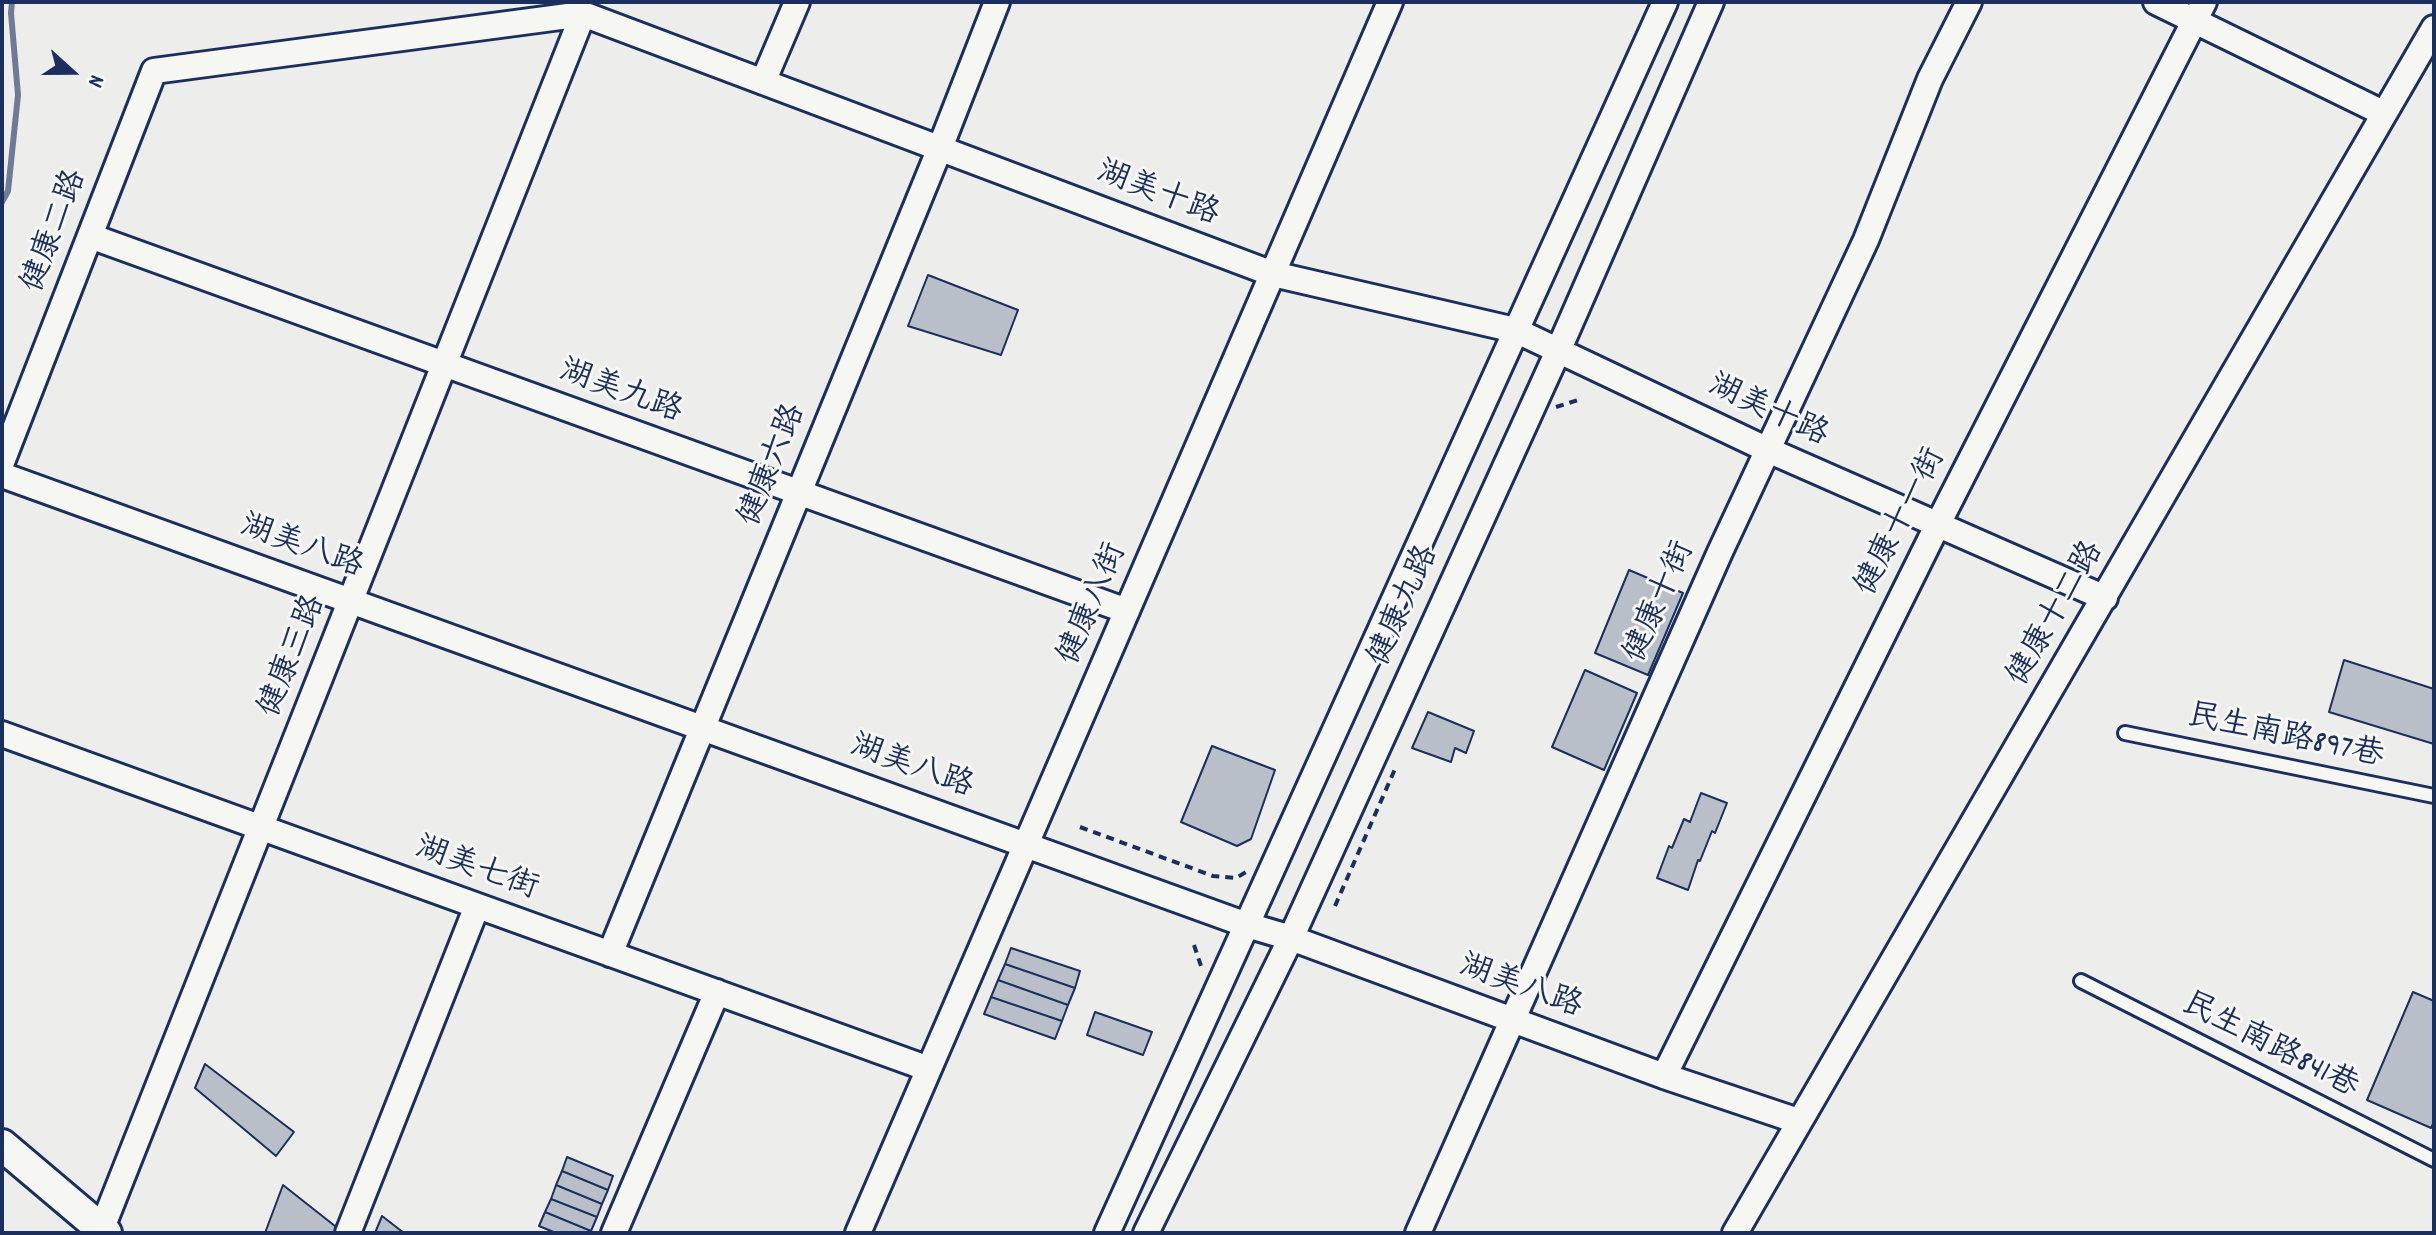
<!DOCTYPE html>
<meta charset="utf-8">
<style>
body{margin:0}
#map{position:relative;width:2436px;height:1235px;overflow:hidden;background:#edeeec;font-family:Dekko,sans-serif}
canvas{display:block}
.frame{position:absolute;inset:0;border:4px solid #1b2f5e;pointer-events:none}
.north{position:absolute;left:32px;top:32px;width:80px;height:80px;-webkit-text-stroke:6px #f6f6f2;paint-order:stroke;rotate:111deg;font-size:22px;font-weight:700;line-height:32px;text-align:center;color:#1b2f5e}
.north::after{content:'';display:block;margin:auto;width:28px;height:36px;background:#1b2f5e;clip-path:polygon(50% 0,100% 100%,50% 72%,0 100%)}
</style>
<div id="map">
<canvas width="2436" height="1235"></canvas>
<div class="frame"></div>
<div class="north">N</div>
</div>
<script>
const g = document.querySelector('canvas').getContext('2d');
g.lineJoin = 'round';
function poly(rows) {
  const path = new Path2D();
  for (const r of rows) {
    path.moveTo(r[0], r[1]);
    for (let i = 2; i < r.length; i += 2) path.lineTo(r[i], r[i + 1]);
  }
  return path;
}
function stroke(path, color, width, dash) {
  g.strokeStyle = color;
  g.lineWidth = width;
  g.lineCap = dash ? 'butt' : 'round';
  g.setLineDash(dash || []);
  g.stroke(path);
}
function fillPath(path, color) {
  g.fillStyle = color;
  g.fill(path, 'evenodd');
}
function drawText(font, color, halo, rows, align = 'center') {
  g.font = font + ' Dekko,"LXGW WenKai TC",sans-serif';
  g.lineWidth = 6;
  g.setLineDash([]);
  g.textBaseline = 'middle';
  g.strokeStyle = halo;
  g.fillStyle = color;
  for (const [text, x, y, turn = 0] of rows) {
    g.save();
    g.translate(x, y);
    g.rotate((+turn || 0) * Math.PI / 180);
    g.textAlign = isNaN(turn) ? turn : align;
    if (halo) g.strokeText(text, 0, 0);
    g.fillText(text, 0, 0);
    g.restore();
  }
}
const stream = poly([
 [2,202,8,191,18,95,11,13,12,2]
]);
const building = poly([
 [928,275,1018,310,1001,355,908,326,928,275],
 [1629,570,1683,593,1648,675,1595,653,1629,570],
 [2344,660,2434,689,2434,744,2329,712,2344,660],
 [1585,670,1637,693,1604,770,1552,747,1585,670],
 [1428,712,1474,731,1466,753,1455,748,1451,762,1412,748,1428,712],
 [1212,746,1275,770,1251,839,1237,846,1181,822,1212,746],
 [1701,793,1727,803,1715,833,1712,831,1700,861,1698,860,1688,890,1657,878,1669,846,1672,848,1684,819,1690,822,1701,793],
 [1011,948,1080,971,1075,988,1005,964,1011,948],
 [1005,964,1075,988,1068,1005,998,980,1005,964],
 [998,980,1068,1005,1062,1021,991,997,998,980],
 [2413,992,2434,1001,2434,1122,2431,1128,2367,1100,2413,992],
 [991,997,1062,1021,1055,1039,984,1014,991,997],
 [1095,1012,1152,1032,1143,1055,1087,1035,1095,1012],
 [205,1064,294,1132,276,1156,195,1088,205,1064],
 [567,1157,613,1176,608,1190,562,1171,567,1157],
 [562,1171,608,1190,602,1204,556,1185,562,1171],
 [283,1185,340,1230,339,1233,265,1233,283,1185],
 [556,1185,602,1204,597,1217,551,1199,556,1185],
 [551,1199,597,1217,591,1231,545,1212,551,1199],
 [545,1212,591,1231,590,1233,556,1233,539,1226,545,1212],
 [382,1216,404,1233,375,1233,382,1216]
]);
const path = poly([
 [1556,407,1581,399],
 [1080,827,1213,876,1236,878,1246,872],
 [1335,906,1395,769],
 [1194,945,1202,969]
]);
const service = poly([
 [2125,733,2434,796],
 [2081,981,2434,1160]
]);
const minor = poly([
 [2156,2,2383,113],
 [763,82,797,2],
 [90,236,1127,611],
 [2,462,154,71,583,14,1273,274,1515,330,1768,450,2105,598],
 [2,475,1247,925,1291,938,1664,1076,1798,1121],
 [2,734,929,1069],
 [610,954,940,148,997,2],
 [1664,1076,1937,526,2204,2],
 [100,1233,583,14],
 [348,1233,477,906],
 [614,1233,717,992],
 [858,1233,1390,2],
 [1107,1233,1665,2],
 [1146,1233,1291,938,1559,349,1711,2],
 [1418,1233,1720,552,1866,240,1930,79,1969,2],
 [1735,1233,2434,28]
]);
const tertiary = poly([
 [2,1145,106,1233]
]);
const streetNames = [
 ["湖美十路",1157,196,21],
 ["健康二路",57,232,-69],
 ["湖美九路",620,394,20],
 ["湖美十路",1767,413,25],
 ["健康六路",775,466,-68],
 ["健康十一街",1903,523,-63],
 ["湖美八路",301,549,20],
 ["健康十街",1662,603,-66],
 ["健康八街",1095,605,-67],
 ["健康九路",1406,607,-66],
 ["健康十二路",2058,615,-60],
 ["健康三路",295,657,-68],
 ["民生南路897巷",2285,739,12],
 ["湖美八路",911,769,20],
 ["湖美七街",476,871,20],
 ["湖美八路",1520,989,20],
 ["民生南路841巷",2269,1048,27]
];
stroke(stream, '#6e7a96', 6);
fillPath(building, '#b9bfc8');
stroke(building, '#1b2f5e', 2);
stroke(service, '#1b2f5e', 18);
stroke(minor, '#1b2f5e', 30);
stroke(tertiary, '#1b2f5e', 36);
stroke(path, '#1b2f5e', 4, [8, 6]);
stroke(service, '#f6f6f2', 12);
stroke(minor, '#f6f6f2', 24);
stroke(tertiary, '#f6f6f2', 30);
drawText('32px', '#1b2f5e', '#f6f6f2', streetNames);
</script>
